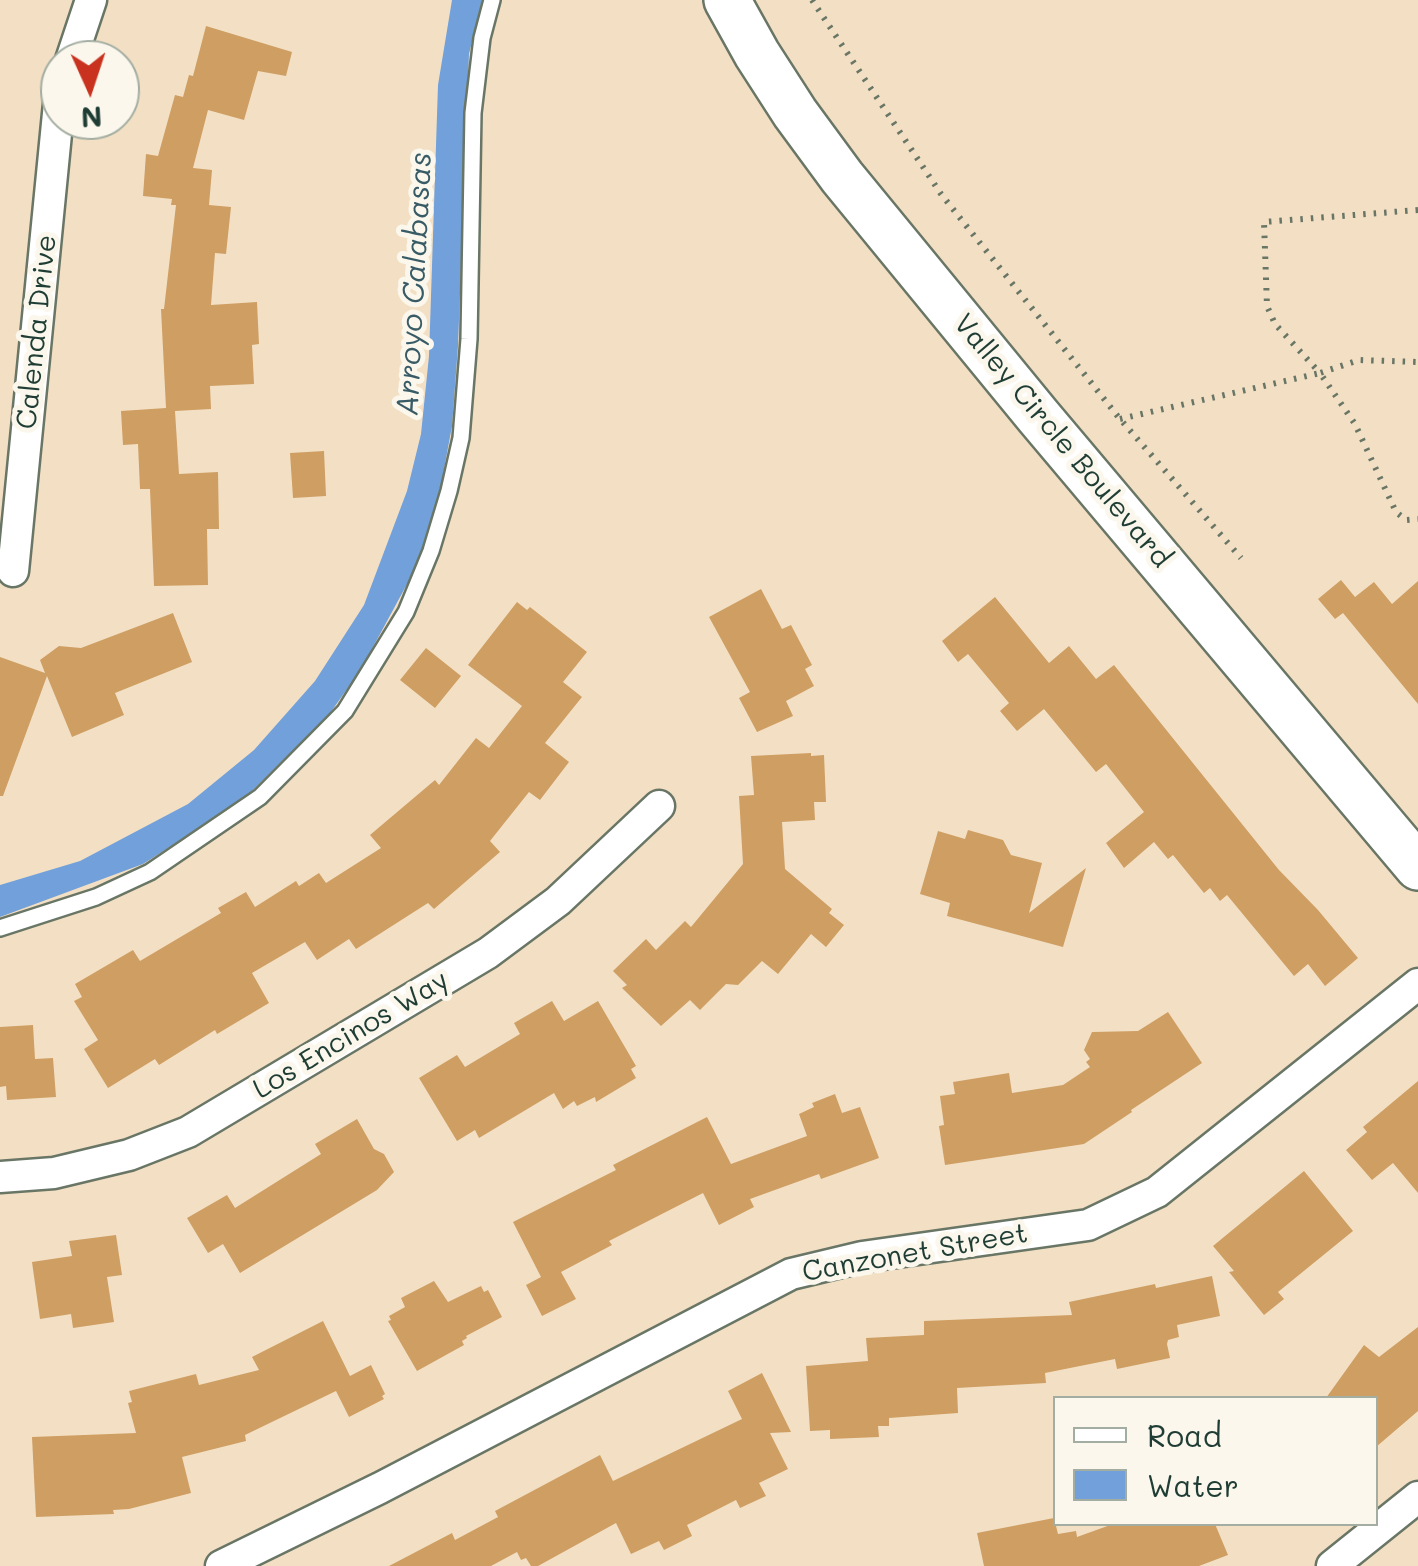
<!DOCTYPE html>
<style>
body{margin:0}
#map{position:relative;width:1418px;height:1566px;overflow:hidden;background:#f3e0c4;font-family:Mali,sans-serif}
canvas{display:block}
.legend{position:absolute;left:1053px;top:1396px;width:325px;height:130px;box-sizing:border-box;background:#fbf7ec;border:2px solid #a3ada2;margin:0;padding:12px 18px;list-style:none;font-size:30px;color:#1f3d34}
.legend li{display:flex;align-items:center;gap:20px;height:50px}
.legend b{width:50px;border:2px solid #a3ada2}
.north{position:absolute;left:40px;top:40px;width:100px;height:100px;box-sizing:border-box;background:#fbf7ec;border:2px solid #a3ada2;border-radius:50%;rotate:177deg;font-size:28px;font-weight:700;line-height:40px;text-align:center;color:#1f3d34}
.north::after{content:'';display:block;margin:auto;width:35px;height:45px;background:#c8321e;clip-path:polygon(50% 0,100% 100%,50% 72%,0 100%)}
</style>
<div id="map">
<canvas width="1418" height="1566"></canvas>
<ul class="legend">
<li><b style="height:12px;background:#fff"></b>Road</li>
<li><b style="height:28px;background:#71a0da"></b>Water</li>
</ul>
<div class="north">N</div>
</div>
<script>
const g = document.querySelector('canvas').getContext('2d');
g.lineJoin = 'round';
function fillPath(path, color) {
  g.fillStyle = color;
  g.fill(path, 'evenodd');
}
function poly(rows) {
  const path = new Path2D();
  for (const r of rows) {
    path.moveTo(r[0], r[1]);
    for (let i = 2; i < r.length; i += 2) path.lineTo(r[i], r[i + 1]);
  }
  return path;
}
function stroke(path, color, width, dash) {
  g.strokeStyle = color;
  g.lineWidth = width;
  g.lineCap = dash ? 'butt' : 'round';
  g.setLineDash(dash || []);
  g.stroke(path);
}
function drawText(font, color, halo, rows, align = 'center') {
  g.font = font + ' Mali,sans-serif';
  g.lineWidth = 10;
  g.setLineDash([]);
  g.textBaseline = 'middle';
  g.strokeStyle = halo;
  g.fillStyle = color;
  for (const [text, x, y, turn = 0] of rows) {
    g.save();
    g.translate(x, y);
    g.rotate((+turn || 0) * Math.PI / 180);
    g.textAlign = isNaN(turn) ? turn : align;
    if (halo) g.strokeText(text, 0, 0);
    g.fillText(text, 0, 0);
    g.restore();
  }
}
const water = poly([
 [452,0,482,0,469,54,458,346,452,426,440,491,419,562,360,671,330,713,242,801,143,864,0,917,0,885,80,861,188,804,254,750,315,681,364,605,407,491,421,434,429,356,438,85]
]);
const building = poly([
 [206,26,292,52,286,76,258,71,244,120,208,110,193,168,212,170,209,205,231,207,226,254,215,253,211,305,257,302,259,344,252,345,254,384,210,386,211,409,175,411,179,474,218,472,219,529,207,529,208,585,154,586,150,489,140,489,138,444,123,445,121,411,166,408,161,309,164,309,176,205,171,205,172,199,143,196,146,154,158,156,175,95,183,97,189,75,193,76],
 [324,451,326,496,293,498,290,453],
 [1341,580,1355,597,1374,582,1392,604,1418,581,1418,704,1343,613,1335,619,1318,599],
 [761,589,782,629,791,625,812,665,805,669,814,686,786,701,793,716,757,732,739,698,750,692,709,617],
 [995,597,1049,663,1069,646,1096,679,1114,665,1279,870,1318,910,1358,958,1325,986,1308,964,1294,976,1227,895,1220,901,1210,888,1204,893,1173,855,1168,859,1154,842,1124,868,1106,843,1144,812,1106,764,1096,772,1044,709,1017,731,1000,711,1009,703,968,654,958,662,942,641],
 [517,602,527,610,530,607,587,652,563,682,582,697,545,743,569,762,540,800,529,792,490,841,500,852,434,909,428,903,356,949,349,939,317,960,305,942,252,973,269,1003,217,1034,215,1030,159,1065,155,1059,108,1088,84,1049,98,1040,74,1001,82,997,75,984,133,950,140,961,221,913,218,908,246,892,255,907,296,881,299,886,319,873,326,883,381,848,370,835,435,780,439,785,476,738,489,748,522,706,468,665],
 [173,613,192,662,115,693,124,715,72,737,47,676,3,796,0,796,0,657,45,673,40,660,59,646,81,648],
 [426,648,461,676,435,708,400,680],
 [811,753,811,756,824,755,826,802,814,802,815,820,782,822,785,869,832,909,829,913,844,925,826,947,811,934,778,974,762,961,738,985,726,984,700,1010,690,1000,661,1026,622,988,627,985,613,971,646,939,656,950,685,921,691,927,743,864,739,796,754,795,751,756],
 [968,830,1003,840,1011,855,1042,863,1029,913,1086,868,1063,947,947,916,950,903,920,894,938,831,965,839],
 [552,1001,564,1021,598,1001,636,1066,631,1069,636,1078,596,1102,595,1097,577,1106,574,1101,563,1109,554,1093,479,1138,475,1130,457,1141,419,1078,457,1055,465,1067,520,1034,514,1023],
 [1168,1012,1202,1063,1131,1110,1132,1112,1084,1144,945,1165,939,1126,944,1125,940,1096,955,1094,953,1082,1009,1073,1012,1093,1063,1085,1090,1067,1086,1062,1090,1059,1084,1050,1092,1032,1138,1031],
 [33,1025,35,1059,53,1058,56,1097,7,1100,6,1086,0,1087,0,1027],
 [1418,1081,1418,1193,1393,1163,1372,1180,1346,1150,1367,1132,1363,1127],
 [835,1094,842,1113,860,1107,879,1158,821,1179,819,1174,750,1199,754,1207,719,1225,703,1193,609,1241,612,1245,561,1272,576,1299,542,1316,526,1285,541,1277,513,1222,616,1170,613,1165,707,1117,731,1164,807,1136,799,1114,814,1107,812,1103],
 [357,1119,374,1149,384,1154,394,1172,377,1190,240,1273,223,1244,208,1253,187,1218,227,1195,235,1208,321,1154,315,1144],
 [1304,1171,1353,1231,1278,1292,1284,1299,1264,1315,1229,1272,1234,1271,1213,1246],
 [116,1235,122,1275,107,1277,114,1322,73,1328,71,1314,40,1319,32,1262,72,1256,69,1241],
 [1212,1276,1220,1316,1177,1325,1179,1337,1168,1340,1167,1344,1170,1358,1117,1369,1115,1359,1045,1373,1046,1383,957,1388,958,1413,889,1418,889,1426,878,1426,879,1437,830,1439,830,1430,810,1431,806,1366,868,1361,866,1338,924,1335,924,1321,1072,1315,1069,1302,1155,1284,1156,1288],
 [434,1281,448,1302,481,1286,484,1292,488,1290,502,1317,466,1336,467,1338,462,1341,464,1345,417,1371,388,1321,391,1320,389,1316,405,1307,401,1298],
 [323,1321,350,1376,371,1365,385,1394,382,1396,384,1399,349,1417,336,1391,245,1435,246,1441,182,1457,191,1493,129,1509,113,1510,114,1514,36,1517,32,1437,136,1433,128,1403,132,1402,129,1391,196,1374,199,1385,259,1370,252,1357],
 [1418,1327,1418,1411,1376,1447,1376,1398,1326,1398,1364,1345,1379,1357],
 [762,1373,791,1432,770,1433,788,1469,759,1483,766,1496,740,1508,736,1500,687,1525,692,1536,664,1550,659,1541,631,1554,616,1523,538,1566,531,1566,526,1558,521,1560,517,1552,491,1566,389,1566,452,1533,455,1540,498,1517,495,1511,600,1455,613,1481,742,1419,728,1391],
 [1054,1518,1058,1534,1076,1531,1077,1537,1113,1524,1215,1524,1228,1555,1199,1566,984,1566,977,1533]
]);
const path = poly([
 [812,0,941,194,1120,419,1241,558],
 [1418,210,1264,222,1267,306,1275,324,1320,373,1359,360,1418,362],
 [1120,419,1320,373,1355,424,1396,512,1406,520,1418,519]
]);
const service = poly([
 [0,928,96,897,150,872,260,797,345,711,406,612,431,551,449,491,461,438,469,339,473,113,482,38,492,0]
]);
const minor = poly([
 [71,60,91,0],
 [13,571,60,93],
 [0,1177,54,1173,129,1155,188,1132,488,953,558,901,659,806],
 [221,1566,380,1488,791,1274,862,1257,1088,1225,1157,1192,1418,984],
 [1332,1566,1418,1497]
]);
const secondary = poly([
 [727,0,757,54,795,113,842,177,1038,416,1418,867]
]);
const streetNames = [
 ["Calenda Drive",37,332,-84],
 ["Valley Circle Boulevard",1062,441,50],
 ["Los Encinos Way",351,1035,-31],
 ["Canzonet Street",915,1253,-10]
];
const waterNames = [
 ["Arroyo Calabasas",415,284,-87]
];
fillPath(water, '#71a0da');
fillPath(building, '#ce9e63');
stroke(service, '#697666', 20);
stroke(minor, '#697666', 35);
stroke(secondary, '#697666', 50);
stroke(path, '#697666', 6, [2.5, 8]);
stroke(service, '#fff', 15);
stroke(minor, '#fff', 30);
stroke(secondary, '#fff', 45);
drawText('28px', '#1f3d34', '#fbf7ec', streetNames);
drawText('italic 30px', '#385b66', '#fbf7ec', waterNames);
</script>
